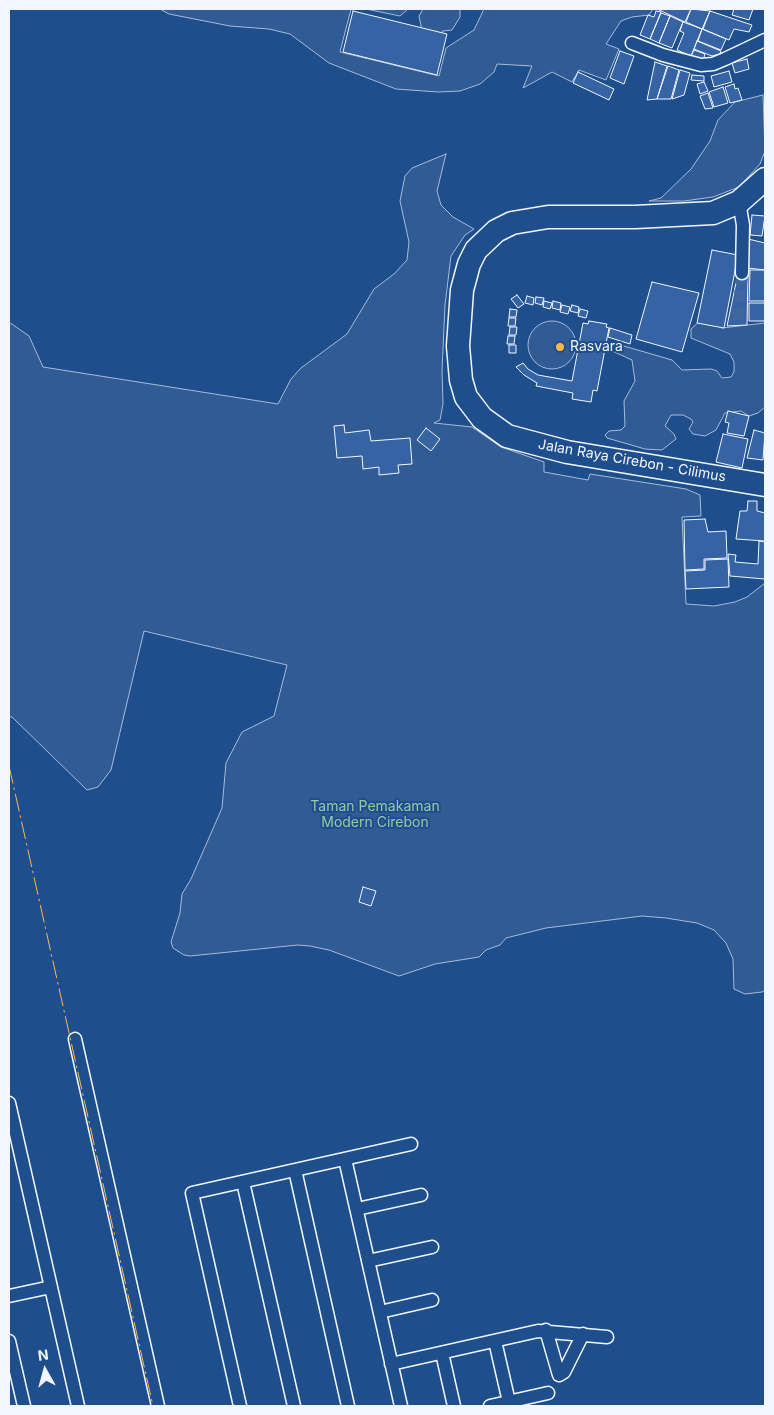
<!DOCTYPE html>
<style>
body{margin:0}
#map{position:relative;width:774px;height:1415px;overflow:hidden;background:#1f4e8c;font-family:Inter,sans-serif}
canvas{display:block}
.frame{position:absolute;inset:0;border:10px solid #f2f6ff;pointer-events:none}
.north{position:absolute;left:20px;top:1345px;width:50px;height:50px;-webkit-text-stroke:4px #1f4e8c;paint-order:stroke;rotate:353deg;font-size:14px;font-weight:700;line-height:20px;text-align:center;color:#f2f6ff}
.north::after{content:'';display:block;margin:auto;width:18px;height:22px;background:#f2f6ff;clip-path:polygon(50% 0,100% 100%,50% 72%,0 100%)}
</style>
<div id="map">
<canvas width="774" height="1415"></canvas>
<div class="frame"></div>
<div class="north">N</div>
</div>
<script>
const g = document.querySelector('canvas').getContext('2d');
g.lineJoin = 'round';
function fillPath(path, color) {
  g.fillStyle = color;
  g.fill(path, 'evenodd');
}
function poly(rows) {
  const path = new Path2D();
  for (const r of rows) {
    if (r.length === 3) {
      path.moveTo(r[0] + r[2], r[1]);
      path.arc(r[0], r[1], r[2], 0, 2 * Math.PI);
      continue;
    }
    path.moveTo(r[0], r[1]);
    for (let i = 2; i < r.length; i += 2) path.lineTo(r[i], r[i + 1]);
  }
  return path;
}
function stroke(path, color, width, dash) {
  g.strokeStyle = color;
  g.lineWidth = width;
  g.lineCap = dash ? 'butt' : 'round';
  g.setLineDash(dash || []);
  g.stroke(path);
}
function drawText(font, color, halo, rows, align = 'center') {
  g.font = font + ' Inter,sans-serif';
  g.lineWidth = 4;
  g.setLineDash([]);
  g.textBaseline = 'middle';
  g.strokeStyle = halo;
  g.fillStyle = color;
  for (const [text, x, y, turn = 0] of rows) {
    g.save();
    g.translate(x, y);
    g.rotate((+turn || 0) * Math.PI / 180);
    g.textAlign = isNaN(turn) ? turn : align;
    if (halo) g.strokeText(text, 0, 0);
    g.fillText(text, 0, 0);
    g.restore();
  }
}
const green = poly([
 [160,9,351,9,340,52,439,76,446,48,474,30,484,9,653,9,649,15,632,17,621,21,606,44,619,49,606,80,579,70,572,82,552,72,523,88,532,66,497,64,494,72,480,84,460,91,438,92,396,89,329,63,290,34,269,29,230,26,169,14,160,9],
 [366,9,408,9,400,16,366,9],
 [423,9,460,9,460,17,452,30,443,31,439,34,422,31,419,16,423,9],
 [763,95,765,151,760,164,739,187,713,197,684,201,649,201,661,198,691,169,710,141,718,120,735,102,763,95],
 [446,154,437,191,441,205,453,217,474,229,465,235,451,256,445,305,442,371,443,404,440,420,434,423,472,427,501,447,544,462,544,472,588,480,590,474,686,489,700,495,701,516,682,517,686,604,714,606,735,602,747,597,765,583,765,991,762,992,745,994,734,989,733,959,726,943,714,930,697,923,666,918,642,916,546,928,506,938,500,945,486,950,479,957,435,964,399,976,329,950,310,946,298,945,190,956,184,955,173,948,171,942,180,913,182,894,191,879,222,808,226,763,242,732,274,716,287,665,144,631,111,770,98,787,87,790,12,717,9,717,9,322,29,336,43,367,278,404,291,379,301,368,347,334,374,289,394,274,407,260,409,242,400,201,405,176,412,168,446,154],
 [702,319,722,328,765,323,765,407,758,413,749,416,741,411,725,413,716,430,705,436,693,434,689,429,693,422,691,419,683,415,671,415,665,426,674,434,676,439,662,450,645,449,607,438,605,435,609,431,621,430,625,426,624,401,635,381,632,360,612,351,610,342,672,360,682,370,711,369,717,371,722,378,731,377,734,372,734,362,730,354,691,338,691,329,702,319],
 [552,345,24]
]);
const building = poly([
 [657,9,691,9,685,22,657,9],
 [691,9,710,11,702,29,686,22,691,9],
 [734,9,753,9,749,20,732,15,734,9],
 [353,11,447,34,437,75,343,52,353,11],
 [656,11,661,12,650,39,640,35,648,15,654,17,656,11],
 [710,11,752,25,749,32,734,29,729,40,703,29,710,11],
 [661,13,670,16,659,43,650,39,661,13],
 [670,16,683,22,672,48,659,43,670,16],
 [683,22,702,29,691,56,677,50,684,33,680,31,683,22],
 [702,29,726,39,721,50,698,41,702,29],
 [697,41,721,51,720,54,712,56,694,49,697,41],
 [694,50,705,54,703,61,691,56,694,50],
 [620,51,634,56,624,84,610,78,620,51],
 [747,59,749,69,735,73,732,63,747,59],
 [655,62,667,66,657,99,647,100,655,62],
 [668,66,679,70,671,99,657,99,668,66],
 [680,70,690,73,684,95,672,99,680,70],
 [729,71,732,82,714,87,711,76,729,71],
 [578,72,614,89,609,100,573,83,578,72],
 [692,75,704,76,704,81,691,80,692,75],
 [704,82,708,91,700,94,697,84,704,82],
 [734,84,735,89,738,88,742,100,730,103,725,87,734,84],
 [723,87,728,103,714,107,709,92,723,87],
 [708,93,713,108,705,109,700,96,708,93],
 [752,215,765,216,762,236,750,235,752,215],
 [748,239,765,243,765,270,748,268,748,239],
 [712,250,738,255,724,328,697,323,712,250],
 [750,270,765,270,765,301,749,301,750,270],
 [738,273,748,274,747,325,727,326,738,273],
 [652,282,699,293,682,352,636,339,652,282],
 [517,295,524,304,518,308,511,299,517,295],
 [527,296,534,298,533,305,525,303,527,296],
 [536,297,544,298,542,305,535,303,536,297],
 [544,301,552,303,550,309,543,307,544,301],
 [553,301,561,303,560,310,552,308,553,301],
 [749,303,765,303,765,321,749,321,749,303],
 [562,305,570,307,568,314,560,312,562,305],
 [572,305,579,307,578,313,570,311,572,305],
 [510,309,517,310,516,317,509,317,510,309],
 [580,309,588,311,586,318,578,316,580,309],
 [509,318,516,318,515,326,508,326,509,318],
 [589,321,607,324,606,327,609,328,597,391,593,390,591,402,572,399,573,393,536,386,537,383,524,375,516,367,523,363,528,369,538,375,572,381,583,323,588,324,589,321],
 [510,327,517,327,516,335,509,335,510,327],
 [610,328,632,335,630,344,608,337,610,328],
 [508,336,515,336,514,344,507,344,508,336],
 [509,345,516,345,516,353,509,353,509,345],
 [728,411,749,416,744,436,727,433,729,423,725,422,728,411],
 [344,425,345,433,369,430,371,441,410,438,412,464,398,465,399,473,379,475,379,467,363,469,362,456,337,458,334,426,344,425],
 [426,428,440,439,431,451,417,440,426,428],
 [754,430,765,433,763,460,747,458,754,430],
 [723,434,748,439,742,468,716,462,723,434],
 [748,501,757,501,757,511,765,513,765,541,736,539,740,511,747,511,748,501],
 [705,519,708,532,726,531,727,558,704,559,704,569,685,570,684,520,705,519],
 [759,541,765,542,765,579,730,576,728,554,736,555,735,562,758,564,759,541],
 [728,559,729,587,686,589,685,571,705,570,705,560,728,559],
 [363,887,376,891,371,906,359,902,363,887]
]);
const streetTunnel = poly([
 [738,320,742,273]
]);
const street = poly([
 [632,43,663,55,701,65,713,64,725,59,765,40],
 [739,202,743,225,742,273],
 [75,1039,158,1406],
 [9,1103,78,1406],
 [345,1159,401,1406],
 [295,1170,348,1406],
 [243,1182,294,1406],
 [357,1209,421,1195],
 [368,1261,432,1247],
 [9,1296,51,1287],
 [380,1312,432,1300],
 [546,1330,559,1375,564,1372,583,1334],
 [9,1341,24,1406],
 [495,1341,509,1402],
 [442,1353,454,1406],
 [391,1364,538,1331,607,1337],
 [240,1406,192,1193,411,1144],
 [490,1406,548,1393]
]);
const highway = poly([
 [765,179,739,202,713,213,635,217,548,217,512,223,496,231,476,250,469,264,462,290,458,346,461,380,466,397,482,418,507,436,567,452,765,485]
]);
const power = poly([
 [9,766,153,1406]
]);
const markers = [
 [560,347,5,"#ffb74d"]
];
const poiNames = [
 ["Rasvara",570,347]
];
const streetNames = [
 ["Jalan Raya Cirebon - Cilimus",632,461,10]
];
const parkNames = [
 ["Taman Pemakaman",375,807],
 ["Modern Cirebon",375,823]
];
fillPath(green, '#305b95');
stroke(green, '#a8bbd7', 1);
fillPath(building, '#3563a3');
stroke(building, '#f2f6ff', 1);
stroke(streetTunnel, '#3f679d', 12, [12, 6]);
stroke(street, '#f2f6ff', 15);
stroke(highway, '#f2f6ff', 25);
stroke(street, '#1f4e8c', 12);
stroke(highway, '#1f4e8c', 22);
stroke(power, '#ffb74d', 1, [18, 4, 2.5, 4]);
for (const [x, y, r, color] of markers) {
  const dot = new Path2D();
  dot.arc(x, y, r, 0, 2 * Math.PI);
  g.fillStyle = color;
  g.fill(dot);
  stroke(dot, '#1f4e8c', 2);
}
drawText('14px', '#f2f6ff', '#1f4e8c', poiNames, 'left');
drawText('14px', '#f2f6ff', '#1f4e8c', streetNames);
drawText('14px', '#97c8a6', '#1f4e8c', parkNames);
</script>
